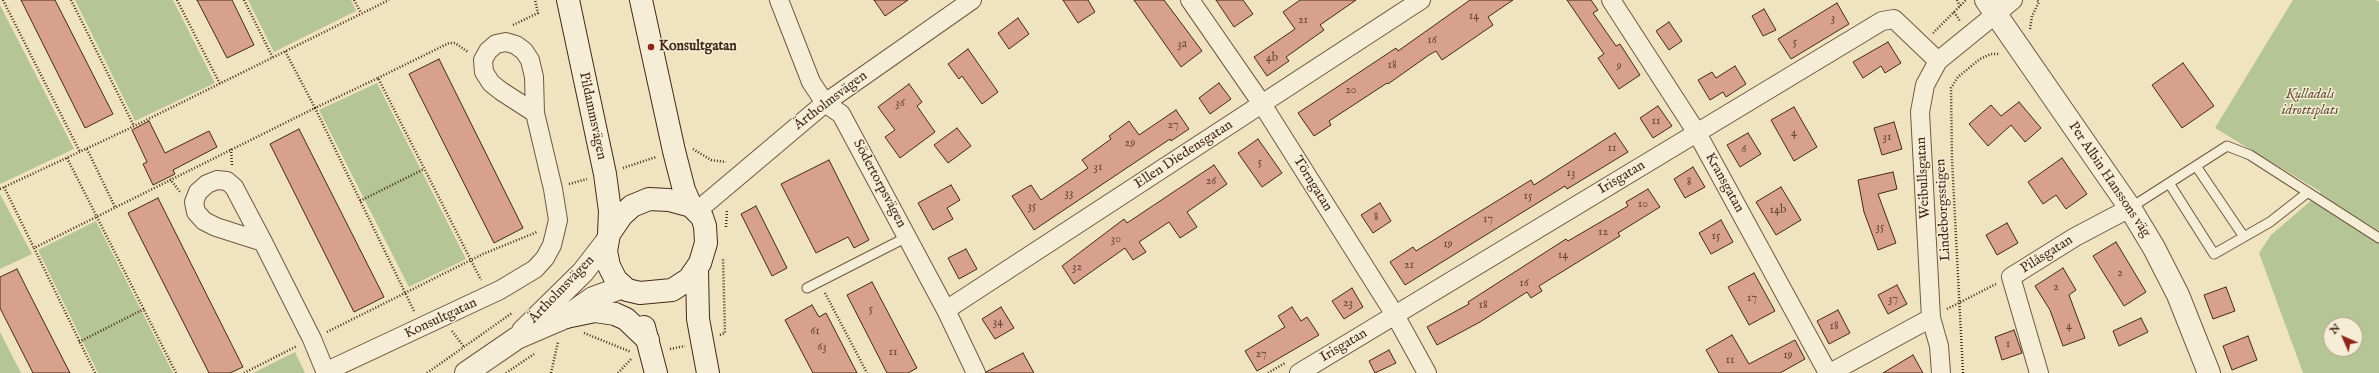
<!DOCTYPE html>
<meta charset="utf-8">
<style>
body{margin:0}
#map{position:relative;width:2379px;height:373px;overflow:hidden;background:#f0e4c0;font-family:"IM FELL English",serif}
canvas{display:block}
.north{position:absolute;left:2323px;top:317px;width:40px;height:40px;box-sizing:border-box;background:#f5edd6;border:1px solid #ae9f8a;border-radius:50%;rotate:315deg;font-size:11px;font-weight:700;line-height:16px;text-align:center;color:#442918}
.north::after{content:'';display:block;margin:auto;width:14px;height:18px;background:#8f2418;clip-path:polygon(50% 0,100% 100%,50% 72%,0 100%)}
</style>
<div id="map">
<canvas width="2379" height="373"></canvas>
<div class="north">N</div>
</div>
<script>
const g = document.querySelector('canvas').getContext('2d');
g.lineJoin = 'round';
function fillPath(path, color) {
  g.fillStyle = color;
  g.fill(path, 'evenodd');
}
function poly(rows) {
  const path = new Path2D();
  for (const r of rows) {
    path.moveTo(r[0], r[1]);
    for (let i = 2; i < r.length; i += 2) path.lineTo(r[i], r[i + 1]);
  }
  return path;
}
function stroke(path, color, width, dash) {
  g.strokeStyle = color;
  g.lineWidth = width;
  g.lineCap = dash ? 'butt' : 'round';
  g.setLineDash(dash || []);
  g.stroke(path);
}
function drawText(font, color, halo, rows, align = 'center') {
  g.font = font + ' "IM FELL English",serif';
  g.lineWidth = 3;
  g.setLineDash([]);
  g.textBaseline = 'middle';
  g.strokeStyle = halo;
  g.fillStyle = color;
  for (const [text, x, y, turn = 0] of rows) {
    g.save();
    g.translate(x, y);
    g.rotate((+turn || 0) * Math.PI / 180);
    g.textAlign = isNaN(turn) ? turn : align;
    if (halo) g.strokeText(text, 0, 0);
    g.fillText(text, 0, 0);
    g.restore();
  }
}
const green = poly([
 [75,0,173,0,215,83,135,121],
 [248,0,351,0,356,11,274,52],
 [2293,0,2376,0,2379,2,2379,373,2303,373,2259,253,2271,235,2321,192,2215,128],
 [2331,325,2355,325,2355,349,2331,349],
 [0,5,74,149,0,184],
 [377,83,466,259,409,287,319,110],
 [0,194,32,254,0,269],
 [96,221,173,373,98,373,38,250],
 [0,332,21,373,0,373],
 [295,352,305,373,253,373]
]);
const building = poly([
 [21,0,55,0,113,114,85,128,21,0],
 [197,0,232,0,254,45,227,58,197,0],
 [874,0,908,0,885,16,874,0],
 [1063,0,1088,0,1095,12,1078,23,1063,0],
 [1134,0,1164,0,1202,51,1181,67,1134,0],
 [1216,0,1243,0,1253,14,1234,27,1216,0],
 [1300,0,1356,0,1320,25,1324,30,1286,57,1289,61,1267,76,1254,57,1295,29,1283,12,1300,0],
 [1470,0,1513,0,1488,17,1493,25,1442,60,1436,51,1429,55,1388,84,1387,83,1329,121,1331,125,1314,136,1298,113,1396,48,1398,51,1470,0],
 [1567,0,1591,0,1598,10,1593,13,1616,46,1620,44,1640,75,1619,89,1598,58,1604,54,1567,0],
 [1837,3,1849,24,1791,59,1778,39,1837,3],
 [1764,9,1776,30,1763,36,1752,16,1764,9],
 [1018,18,1029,34,1009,49,998,33,1018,18],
 [1669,22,1682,41,1669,50,1656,31,1669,22],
 [1888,42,1901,63,1885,73,1881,66,1863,78,1853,62,1888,42],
 [968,49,998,92,982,104,962,76,959,79,948,64,968,49],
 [439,59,523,228,494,243,409,74,439,59],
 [2183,63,2214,106,2182,128,2152,85,2183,63],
 [1735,66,1746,84,1726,97,1723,92,1710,100,1698,80,1712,72,1716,78,1735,66],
 [1219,83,1231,99,1210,114,1199,98,1219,83],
 [909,84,922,102,917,106,935,132,900,158,885,137,895,130,878,107,909,84],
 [2019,102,2041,128,2025,142,2011,125,1988,146,1969,124,1991,105,2001,116,2019,102],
 [1658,106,1672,126,1653,138,1640,118,1658,106],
 [1794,107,1817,147,1794,161,1771,120,1794,107],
 [1176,110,1189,129,1171,141,1170,139,1034,230,1012,196,1031,185,1041,200,1088,168,1082,160,1111,139,1109,136,1129,121,1139,135,1176,110],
 [149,121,165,153,209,131,217,147,173,170,175,174,153,185,143,164,147,162,132,130,149,121],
 [1894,122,1902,149,1882,155,1874,128,1894,122],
 [957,128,971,146,948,163,934,145,957,128],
 [299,129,384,297,354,312,270,144,299,129],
 [1615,133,1628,152,1567,189,1565,186,1405,285,1390,262,1413,247,1416,251,1531,180,1534,185,1615,133],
 [1748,133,1761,154,1740,167,1727,145,1748,133],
 [1258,139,1282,173,1262,187,1238,153,1258,139],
 [2062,158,2087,194,2066,209,2056,195,2043,204,2028,182,2062,158],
 [829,160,869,240,854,248,848,237,816,253,781,184,829,160],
 [1214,165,1227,184,1187,212,1197,227,1180,238,1169,222,1139,242,1146,252,1133,260,1125,248,1074,284,1062,266,1124,219,1127,223,1214,165],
 [1693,167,1705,187,1685,198,1674,179,1693,167],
 [1893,172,1897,189,1878,194,1896,243,1878,250,1864,212,1858,180,1893,172],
 [951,185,960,200,947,208,953,219,933,230,918,203,951,185],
 [1781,187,1801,220,1776,235,1756,202,1781,187],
 [1648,189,1660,207,1618,233,1620,236,1539,286,1542,291,1531,298,1527,292,1480,322,1437,345,1427,327,1469,304,1468,302,1566,239,1568,241,1628,206,1626,202,1648,189],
 [158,198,243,367,230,373,209,373,128,213,158,198],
 [1380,203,1391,221,1373,233,1361,215,1380,203],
 [756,206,787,268,772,276,741,214,756,206],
 [1721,220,1733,242,1711,254,1699,233,1721,220],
 [2007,223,2018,243,1997,255,1986,235,2007,223],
 [2116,242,2146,292,2124,306,2093,256,2116,242],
 [966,249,977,269,959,279,948,258,966,249],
 [2063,268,2076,290,2069,295,2085,338,2063,346,2050,310,2035,286,2063,268],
 [17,269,29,293,70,373,33,373,0,308,0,277,17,269],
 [1754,273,1775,311,1749,325,1728,287,1754,273],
 [872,282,917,368,908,373,887,373,847,295,872,282],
 [1897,285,1907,304,1888,314,1878,295,1897,285],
 [2226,287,2235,311,2213,319,2204,295,2226,287],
 [1352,288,1363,307,1344,319,1332,301,1352,288],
 [812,305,819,317,826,313,857,373,813,373,785,320,812,305],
 [1001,307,1014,328,995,339,982,319,1001,307],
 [1292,307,1301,321,1307,317,1319,335,1257,371,1245,351,1285,327,1278,316,1292,307],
 [1838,310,1850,333,1829,344,1817,321,1838,310],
 [2141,318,2148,332,2119,346,2113,331,2141,318],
 [2014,330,2022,353,2002,360,1995,337,2014,330],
 [1732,335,1749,364,1795,340,1805,359,1780,373,1719,373,1706,350,1732,335],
 [2248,336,2257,360,2232,370,2223,346,2248,336],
 [1389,350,1396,363,1375,373,1369,361,1389,350],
 [1023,353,1034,373,986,373,986,372,1023,353],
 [1913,355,1923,373,1883,373,1913,355]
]);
const path = poly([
 [3,0,80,152],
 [71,0,134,126],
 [177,0,220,84],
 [244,0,273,58],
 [354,0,361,13],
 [1957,0,1960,6],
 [1954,12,1960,21],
 [513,25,538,13,535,0],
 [2030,29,2032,16,2039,2,2037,0],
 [1933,33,1966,0],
 [378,78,449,43,455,43,468,52],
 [87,149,115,207],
 [231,149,232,165],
 [693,149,711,160,726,162],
 [67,158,176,373],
 [623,168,656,157],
 [170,179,180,192],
 [569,184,587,179],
 [4,187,34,248],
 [0,189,122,132,389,0],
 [360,201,424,169],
 [726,227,727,210],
 [825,293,867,373],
 [1947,309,1996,284],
 [414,311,315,108,378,78,481,280],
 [452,331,464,347],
 [327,332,483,254,537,232],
 [584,333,631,352],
 [720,335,725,333,723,258],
 [79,342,144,309],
 [670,349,685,346],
 [95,373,34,248,315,108,285,51],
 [244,373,297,346],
 [427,373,512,313],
 [506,373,534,354],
 [551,373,558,342],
 [618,373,632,358],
 [1268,373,1285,363],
 [1963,373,1952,159,1951,88,1958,77,1980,59,1991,54,1999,54]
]);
const service = poly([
 [2196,166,2244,237],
 [2169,183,2214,254,2270,222,2307,193],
 [2130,208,2227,146,2250,155,2379,238],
 [807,288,907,237]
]);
const minor = poly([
 [779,0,811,82,825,103,841,114,946,310,976,373],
 [1190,0,1262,104,1395,315,1427,373],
 [1611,0,1697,133,1828,373],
 [697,211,825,103,972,0],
 [263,242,216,227,204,221,196,212,194,202,198,192,207,184,217,180,227,181,234,187,263,242,312,339,326,373],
 [946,310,1421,0],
 [325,372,500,290,535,269,545,258,552,245,558,220,553,189,535,113,501,91,491,83,484,72,483,60,488,51,496,44,506,42,516,45,524,51,530,60,534,77,535,113],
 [1299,373,1882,21,1894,19,1938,61],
 [1830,373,1931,318],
 [1941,373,1939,346,1931,318,1920,112,1925,85,1938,61,2013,0],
 [2039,373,2011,277,2075,237,2130,208]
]);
const tertiary = poly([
 [1986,0,2130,208,2154,248,2178,295,2209,373],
 [523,331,583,272,607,241],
 [466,373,517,338,566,317,593,298,623,287]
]);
const secondary = poly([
 [568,0,605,174,610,211,609,234],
 [641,0,674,151,684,190,691,206],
 [649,199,669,200,691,206,702,217,705,226,706,243,700,263,689,279,672,290,640,293,627,290,616,280,609,266,606,251,609,234,622,215,632,206,649,199],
 [697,270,698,319,708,373],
 [566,317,595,311,615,314,626,319,648,340],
 [644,327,656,373]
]);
const markers = [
 [651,47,4,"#8f2418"]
];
const numberNames = [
 ["14",1474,17],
 ["3",1833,19],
 ["21",1303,21],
 ["16",1432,41],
 ["5",1795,43],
 ["3a",1182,45],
 ["4b",1272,59],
 ["18",1392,66],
 ["9",1619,67],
 ["20",1351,91],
 ["36",900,104],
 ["11",1656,122],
 ["27",1173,126],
 ["4",1794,134],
 ["31",1887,138],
 ["29",1130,144],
 ["11",1612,149],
 ["6",1744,150],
 ["5",1260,163],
 ["31",1098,168],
 ["13",1571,174],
 ["26",1211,182],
 ["8",1689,183],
 ["33",1069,194],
 ["15",1528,197],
 ["10",1643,205],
 ["35",1032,207],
 ["14b",1778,211],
 ["8",1376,218],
 ["17",1488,220],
 ["35",1880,228],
 ["12",1603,233],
 ["15",1716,237],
 ["30",1116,240],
 ["19",1448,245],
 ["14",1563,256],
 ["21",1409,266],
 ["32",1077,268],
 ["2",2120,274],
 ["16",1524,284],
 ["2",2056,288],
 ["17",1752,299],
 ["37",1893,300],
 ["23",1348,304],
 ["18",1483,306],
 ["5",871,310],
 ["34",998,323],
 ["18",1834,327],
 ["4",2069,327],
 ["61",815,332],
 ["1",2008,345],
 ["63",822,348],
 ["11",893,353],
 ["27",1261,355],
 ["19",1788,356],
 ["11",1730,361]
];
const poiNames = [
 ["Konsultgatan",659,47]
];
const parkNames = [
 ["Kulladals",2310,95],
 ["idrottsplats",2310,111]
];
const streetNames = [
 ["Ärtholmsvägen",831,101,-37],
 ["Pildammsvägen",592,116,78],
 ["Ellen Diedensgatan",1184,155,-33],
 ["Irisgatan",1622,178,-31],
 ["Weibullsgatan",1924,178,-93],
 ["Per Albin Hanssons väg",2109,180,56],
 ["Kransgatan",1724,183,61],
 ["Södertorpsvägen",879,184,62],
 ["Törngatan",1312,184,58],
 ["Lindeborgsstigen",1944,210,-93],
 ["Pilåsgatan",2047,255,-32],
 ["Ärtholmsvägen",562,290,-46],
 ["Konsultgatan",441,319,-25],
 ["Irisgatan",1344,346,-31]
];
fillPath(green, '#b6c595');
fillPath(building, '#d8a18e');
stroke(building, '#442918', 1);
stroke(service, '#6f5842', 11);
stroke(minor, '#6f5842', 20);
stroke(tertiary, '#6f5842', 24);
stroke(secondary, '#442918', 24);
stroke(path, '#442918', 2.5, [1, 2]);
stroke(service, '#f5edd6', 9);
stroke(minor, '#f5edd6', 18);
stroke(tertiary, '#f5edd6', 22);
stroke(secondary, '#f5edd6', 22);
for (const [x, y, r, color] of markers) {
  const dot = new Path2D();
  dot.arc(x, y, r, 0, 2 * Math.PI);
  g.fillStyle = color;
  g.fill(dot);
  stroke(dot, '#f5edd6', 1.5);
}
drawText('12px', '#694736', null, numberNames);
drawText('bold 14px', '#442918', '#f5edd6', poiNames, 'left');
drawText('italic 14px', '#605037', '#f5edd6', parkNames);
drawText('14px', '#442918', '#f5edd6', streetNames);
</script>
